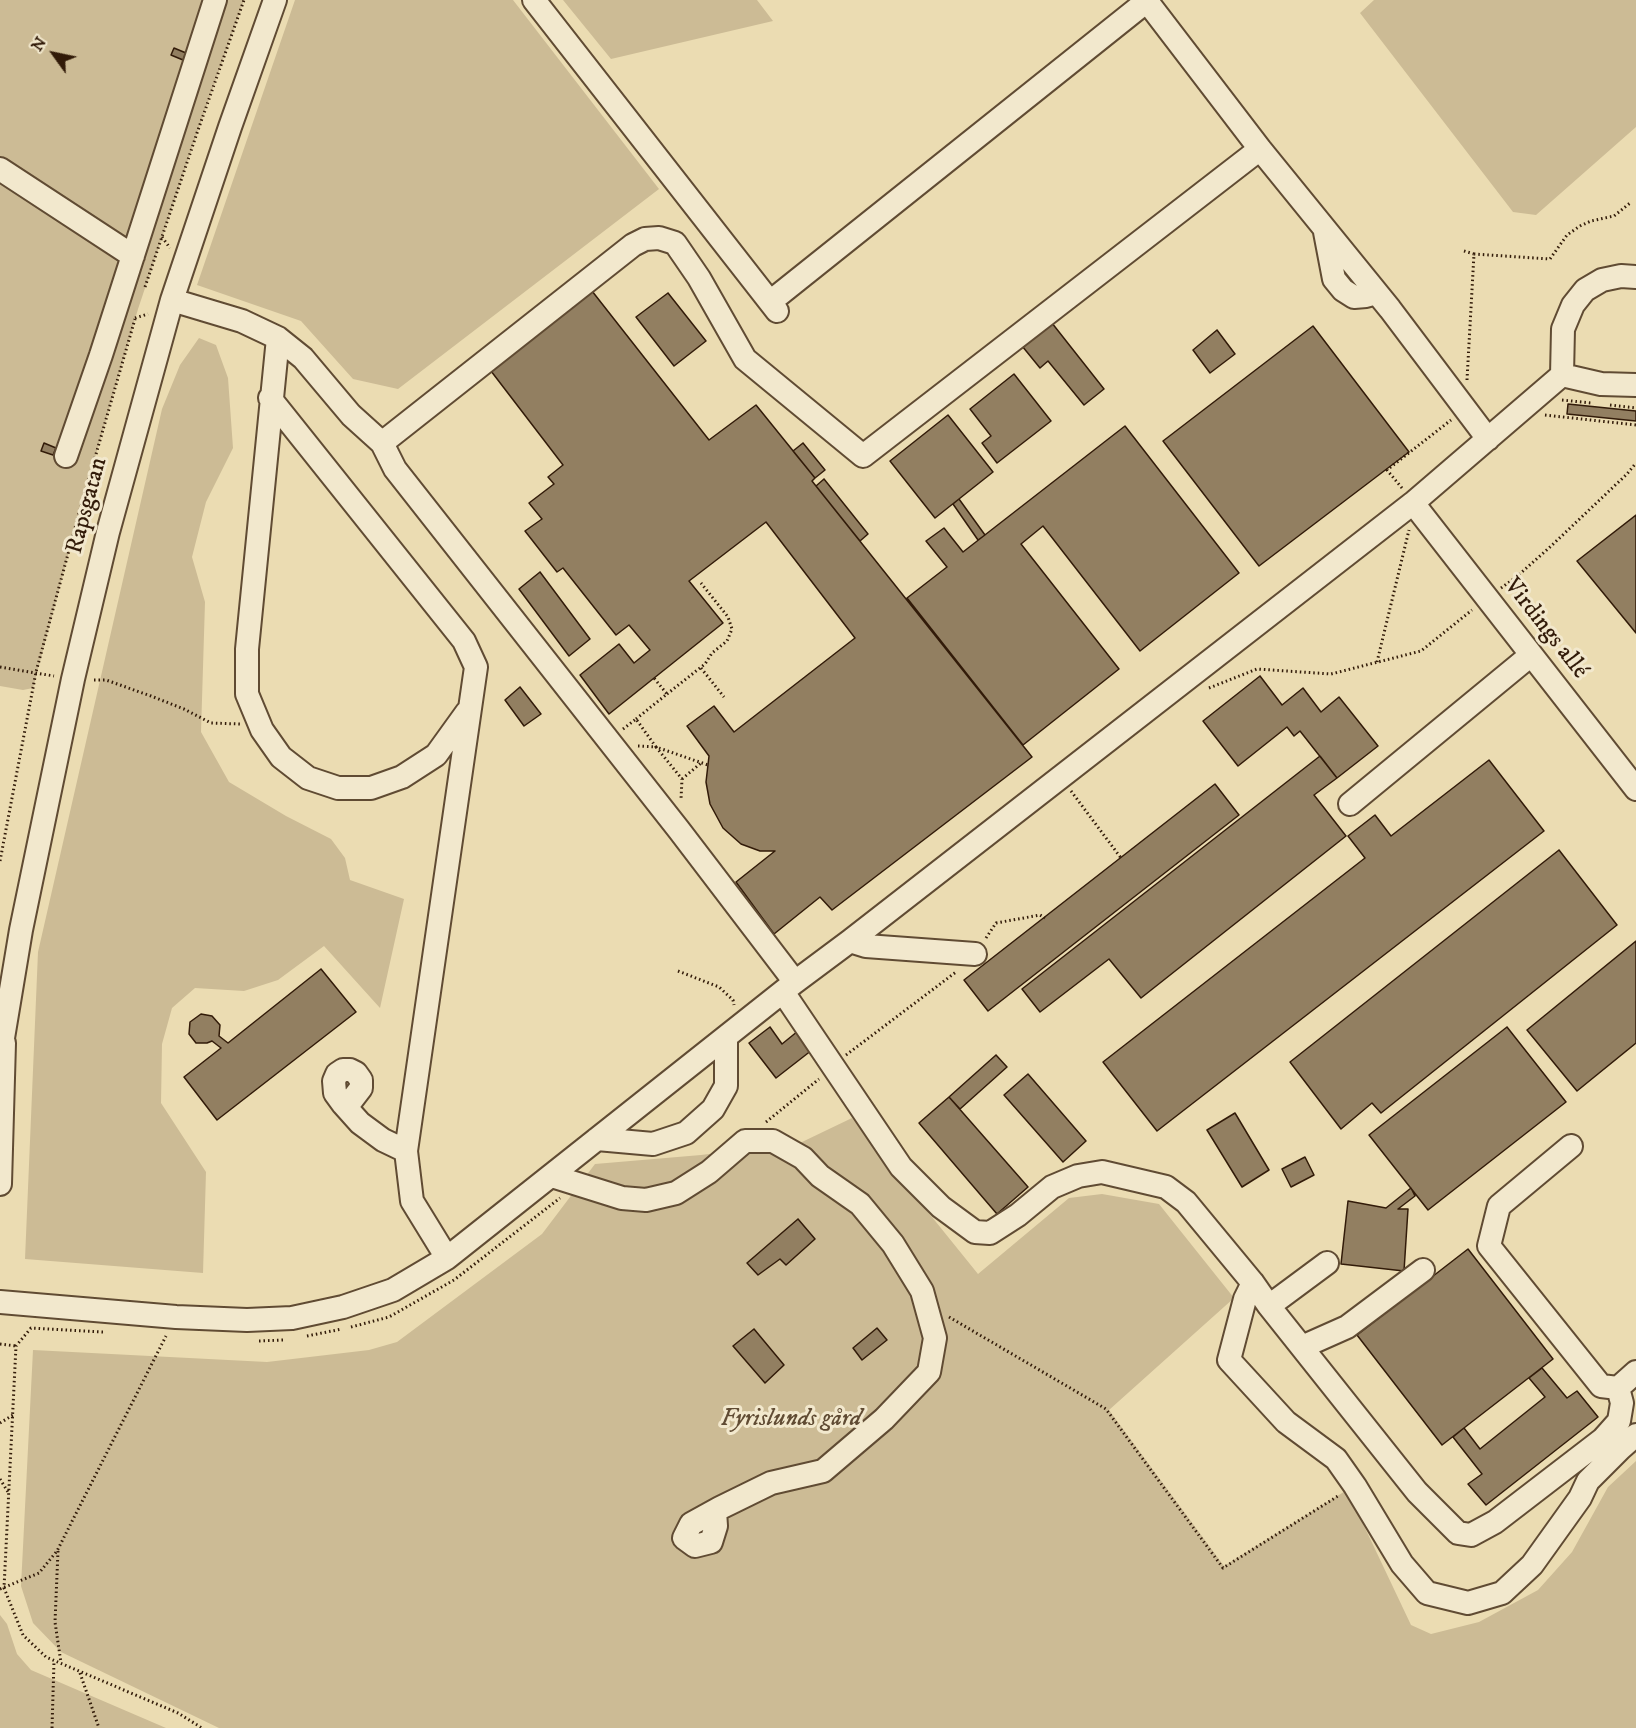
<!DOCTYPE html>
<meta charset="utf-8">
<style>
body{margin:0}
#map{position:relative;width:1636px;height:1728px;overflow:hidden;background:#ebdcb2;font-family:"IM FELL DW Pica",serif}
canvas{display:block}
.north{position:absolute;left:24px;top:24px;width:60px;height:60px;-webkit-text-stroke:4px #f2e8cd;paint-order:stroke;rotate:303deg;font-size:16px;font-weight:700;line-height:24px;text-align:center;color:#321b09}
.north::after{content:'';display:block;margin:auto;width:21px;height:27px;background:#321b09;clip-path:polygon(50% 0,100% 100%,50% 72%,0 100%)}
</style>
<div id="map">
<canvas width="1636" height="1728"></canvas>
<div class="north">N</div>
</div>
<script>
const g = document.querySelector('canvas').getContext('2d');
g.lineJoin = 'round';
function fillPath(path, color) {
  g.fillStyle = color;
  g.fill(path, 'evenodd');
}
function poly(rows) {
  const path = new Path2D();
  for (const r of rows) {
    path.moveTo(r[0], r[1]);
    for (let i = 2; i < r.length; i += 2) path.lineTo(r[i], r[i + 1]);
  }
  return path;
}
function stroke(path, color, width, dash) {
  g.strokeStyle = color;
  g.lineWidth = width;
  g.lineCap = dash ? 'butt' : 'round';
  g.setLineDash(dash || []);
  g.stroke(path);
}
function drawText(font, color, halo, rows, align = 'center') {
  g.font = font + ' "IM FELL DW Pica",serif';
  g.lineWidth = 6;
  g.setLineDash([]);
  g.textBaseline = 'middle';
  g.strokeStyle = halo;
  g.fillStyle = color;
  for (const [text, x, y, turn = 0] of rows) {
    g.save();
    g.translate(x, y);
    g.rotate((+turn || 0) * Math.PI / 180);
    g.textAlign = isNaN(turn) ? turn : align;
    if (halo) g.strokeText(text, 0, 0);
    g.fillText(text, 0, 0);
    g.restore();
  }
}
const green = poly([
 [0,0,244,0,197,133,138,309,81,506,33,688,23,690,0,686],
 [295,0,513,0,659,189,398,389,353,379,301,321,197,285],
 [563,0,757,0,773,21,611,59],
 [1374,0,1636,0,1636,127,1536,215,1513,212,1360,13],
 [199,338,216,345,228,378,233,448,206,502,192,557,205,602,201,732,229,782,286,816,331,839,345,858,350,880,404,899,380,1008,324,946,278,980,244,991,195,988,172,1008,162,1044,161,1103,206,1172,203,1273,25,1259,38,952,162,409,180,365],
 [852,1118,978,1274,1069,1198,1102,1194,1159,1204,1234,1298,1109,1410,1224,1566,1347,1490,1411,1625,1431,1634,1479,1622,1538,1590,1572,1552,1608,1487,1636,1461,1636,1728,219,1728,61,1652,33,1623,21,1586,33,1350,267,1362,369,1350,397,1342,542,1234,595,1164,701,1155,802,1142],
 [0,1615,7,1624,17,1654,31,1670,166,1728,0,1728]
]);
const building = poly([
 [174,48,186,53,183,60,171,55,174,48],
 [592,291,709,440,756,405,815,478,812,481,1032,757,832,910,820,897,774,934,736,882,775,851,760,851,741,844,723,828,710,804,706,782,709,756,687,726,714,706,734,732,855,638,766,522,689,581,723,623,609,714,580,675,619,644,634,663,650,650,629,625,616,635,563,568,557,572,525,531,542,519,529,503,554,484,548,477,563,465,491,371,592,291],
 [668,293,706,341,674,366,636,317,668,293],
 [1048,318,1104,389,1084,405,1048,361,1040,368,1018,341,1048,318],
 [1313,326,1409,452,1259,566,1163,441,1313,326],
 [1217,330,1235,354,1210,373,1193,350,1217,330],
 [1014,374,1051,421,997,463,982,443,991,436,970,409,1014,374],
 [1568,404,1636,411,1636,421,1567,414,1568,404],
 [948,415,993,472,935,518,890,461,948,415],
 [1125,426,1239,573,1140,651,1043,526,1021,544,1119,669,1023,745,907,598,947,567,926,541,944,528,963,552,1125,426],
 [44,443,56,448,53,455,41,451,44,443],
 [803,443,825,470,815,478,793,451,803,443],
 [824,479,868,534,860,541,816,486,824,479],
 [959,499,985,535,978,540,953,504,959,499],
 [1636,515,1636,633,1577,561,1636,515],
 [540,572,590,639,569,656,519,589,540,572],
 [1260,676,1282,705,1303,688,1321,712,1339,697,1378,746,1337,778,1300,731,1294,736,1287,727,1238,766,1203,721,1260,676],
 [520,687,541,714,524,726,505,700,520,687],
 [1320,756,1337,778,1314,795,1346,836,1141,998,1109,959,1040,1012,1022,989,1320,756],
 [1489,760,1544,831,1157,1131,1103,1062,1365,858,1348,836,1375,815,1391,836,1489,760],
 [1215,784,1239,815,988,1011,964,980,1215,784],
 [1559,850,1617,925,1381,1113,1372,1103,1341,1129,1290,1062,1559,850],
 [1636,941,1636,1043,1577,1091,1527,1030,1636,941],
 [321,969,356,1012,217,1120,184,1077,221,1048,212,1041,207,1043,196,1043,189,1034,190,1022,201,1014,212,1016,220,1025,219,1036,228,1043,321,969],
 [770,1027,782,1044,798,1031,812,1050,776,1078,749,1043,770,1027],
 [1507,1027,1566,1102,1428,1210,1369,1135,1507,1027],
 [996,1055,1007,1067,960,1109,949,1097,996,1055],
 [1028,1074,1086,1141,1063,1162,1004,1095,1028,1074],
 [949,1097,1028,1187,997,1214,919,1123,949,1097],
 [1235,1113,1269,1170,1242,1187,1207,1130,1235,1113],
 [1305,1157,1314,1175,1291,1187,1282,1169,1305,1157],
 [1411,1188,1415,1196,1398,1209,1408,1209,1404,1271,1341,1264,1348,1201,1386,1208,1411,1188],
 [798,1219,815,1239,786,1265,780,1259,758,1275,747,1263,798,1219],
 [1468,1249,1553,1359,1442,1445,1357,1335,1468,1249],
 [877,1328,887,1340,862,1360,853,1348,877,1328],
 [754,1329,784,1365,765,1383,733,1346,754,1329],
 [1542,1368,1567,1398,1577,1391,1598,1417,1486,1505,1468,1484,1482,1474,1453,1437,1464,1428,1480,1449,1545,1397,1529,1378,1542,1368]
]);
const path = poly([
 [162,237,170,248],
 [1464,251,1474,254],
 [145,287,197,133,244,0],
 [135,318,148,314],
 [1467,380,1474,254,1550,259,1567,235,1580,226,1591,221,1614,216,1630,203],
 [1562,400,1591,403],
 [1610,405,1636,408],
 [1545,415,1636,425],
 [1402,488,1387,470,1451,420],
 [1501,588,1515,578,1549,548,1627,474,1636,463],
 [1377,662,1409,530],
 [0,667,54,676],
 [701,668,724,697],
 [94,680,106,680,151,696,184,709,211,723,240,724],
 [1209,688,1257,669,1331,674,1421,651,1472,610],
 [667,694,705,664,712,653,727,641,732,629,728,617,701,583],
 [636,719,667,694,654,678],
 [623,729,636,719,656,747,708,765],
 [638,746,656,747,682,779,681,799],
 [682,779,701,763],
 [1071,791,1121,858],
 [0,861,36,672,81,506,135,319],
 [986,938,996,923,1040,915,1045,918],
 [678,971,719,987,733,1000,734,1005],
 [846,1055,956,972],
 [766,1122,819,1079],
 [949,1317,1106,1409,1223,1568,1338,1496],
 [351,1327,389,1317,454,1280,560,1198],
 [103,1332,31,1328,16,1346,4,1588,23,1635,46,1657,178,1713,202,1728],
 [307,1336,342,1329],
 [259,1341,283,1340],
 [0,1344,16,1346],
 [0,1423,13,1415],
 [0,1479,8,1492],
 [58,1551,55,1622,61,1663],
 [0,1589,39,1573,57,1551,166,1336],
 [80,1673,99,1728],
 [52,1728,54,1661]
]);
const minor = poly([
 [534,0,777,311],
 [1146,0,1260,149,1390,309,1488,439],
 [0,169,133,256],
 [1325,232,1334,279,1343,290,1354,297,1366,296,1377,293],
 [172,300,242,321,278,338,303,358,351,415,382,443,395,469,679,830,795,982],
 [770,302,1147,1],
 [278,338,247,649,247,694,262,730,281,757,308,778,338,788,371,788,402,777,436,755,467,712],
 [1562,375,1601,384,1636,385],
 [270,398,464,641,476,667,406,1151],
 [382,443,633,245,645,239,659,238,675,243,699,278,745,359,863,456,1260,149],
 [66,456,101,355,215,0],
 [1413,503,1636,789],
 [1350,804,1531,655],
 [850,941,866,946,975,954],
 [783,992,901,1167,941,1207,975,1232,990,1233,1018,1215,1052,1187,1078,1176,1102,1172,1166,1187,1186,1202,1253,1283,1269,1306,1417,1492,1458,1533,1471,1535,1495,1522,1603,1439,1619,1421,1622,1403,1618,1388,1636,1372],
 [0,1056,21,930,73,679,108,532,172,300,230,127,275,0],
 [343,1104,351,1101,361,1088,361,1080,356,1073,350,1070,343,1070,337,1074,334,1081,335,1093,343,1104,360,1123,383,1140,406,1151,412,1201,447,1258],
 [597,1139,653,1144,686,1133,713,1109,726,1086,726,1038],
 [1571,1146,1499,1206,1489,1246,1601,1386,1618,1388],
 [552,1176,622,1198,646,1200,676,1193,709,1172,745,1141,773,1141,803,1158,820,1176,860,1204,893,1244,922,1291,935,1338,929,1372,884,1419,823,1471,771,1483,720,1508,691,1524,684,1538,695,1546,711,1542,716,1526,715,1511],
 [0,1184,4,1043],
 [1253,1283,1245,1299,1229,1360,1286,1422,1336,1459,1355,1486,1402,1564,1427,1593,1468,1603,1502,1593,1532,1565,1580,1498,1588,1481,1620,1449,1636,1435],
 [0,1302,176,1317,247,1320,292,1318,343,1307,393,1290,447,1258,795,982,850,941,1413,503,1562,375,1563,329,1573,305,1585,290,1602,280,1621,276,1636,277],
 [1269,1306,1327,1263],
 [1302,1347,1347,1327,1423,1270]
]);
const streetNames = [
 ["Rapsgatan",88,506,-75],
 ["Virdings allé",1545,629,52]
];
const parkNames = [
 ["Fyrislunds gård",791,1420]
];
fillPath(green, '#ccbb95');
fillPath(building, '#927f61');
stroke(building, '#321b09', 1.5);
stroke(minor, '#604b33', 26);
stroke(path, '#321b09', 3, [1.5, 3]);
stroke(minor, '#f2e8cd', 22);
drawText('24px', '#321b09', '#f2e8cd', streetNames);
drawText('italic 24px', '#604b33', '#f2e8cd', parkNames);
</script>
